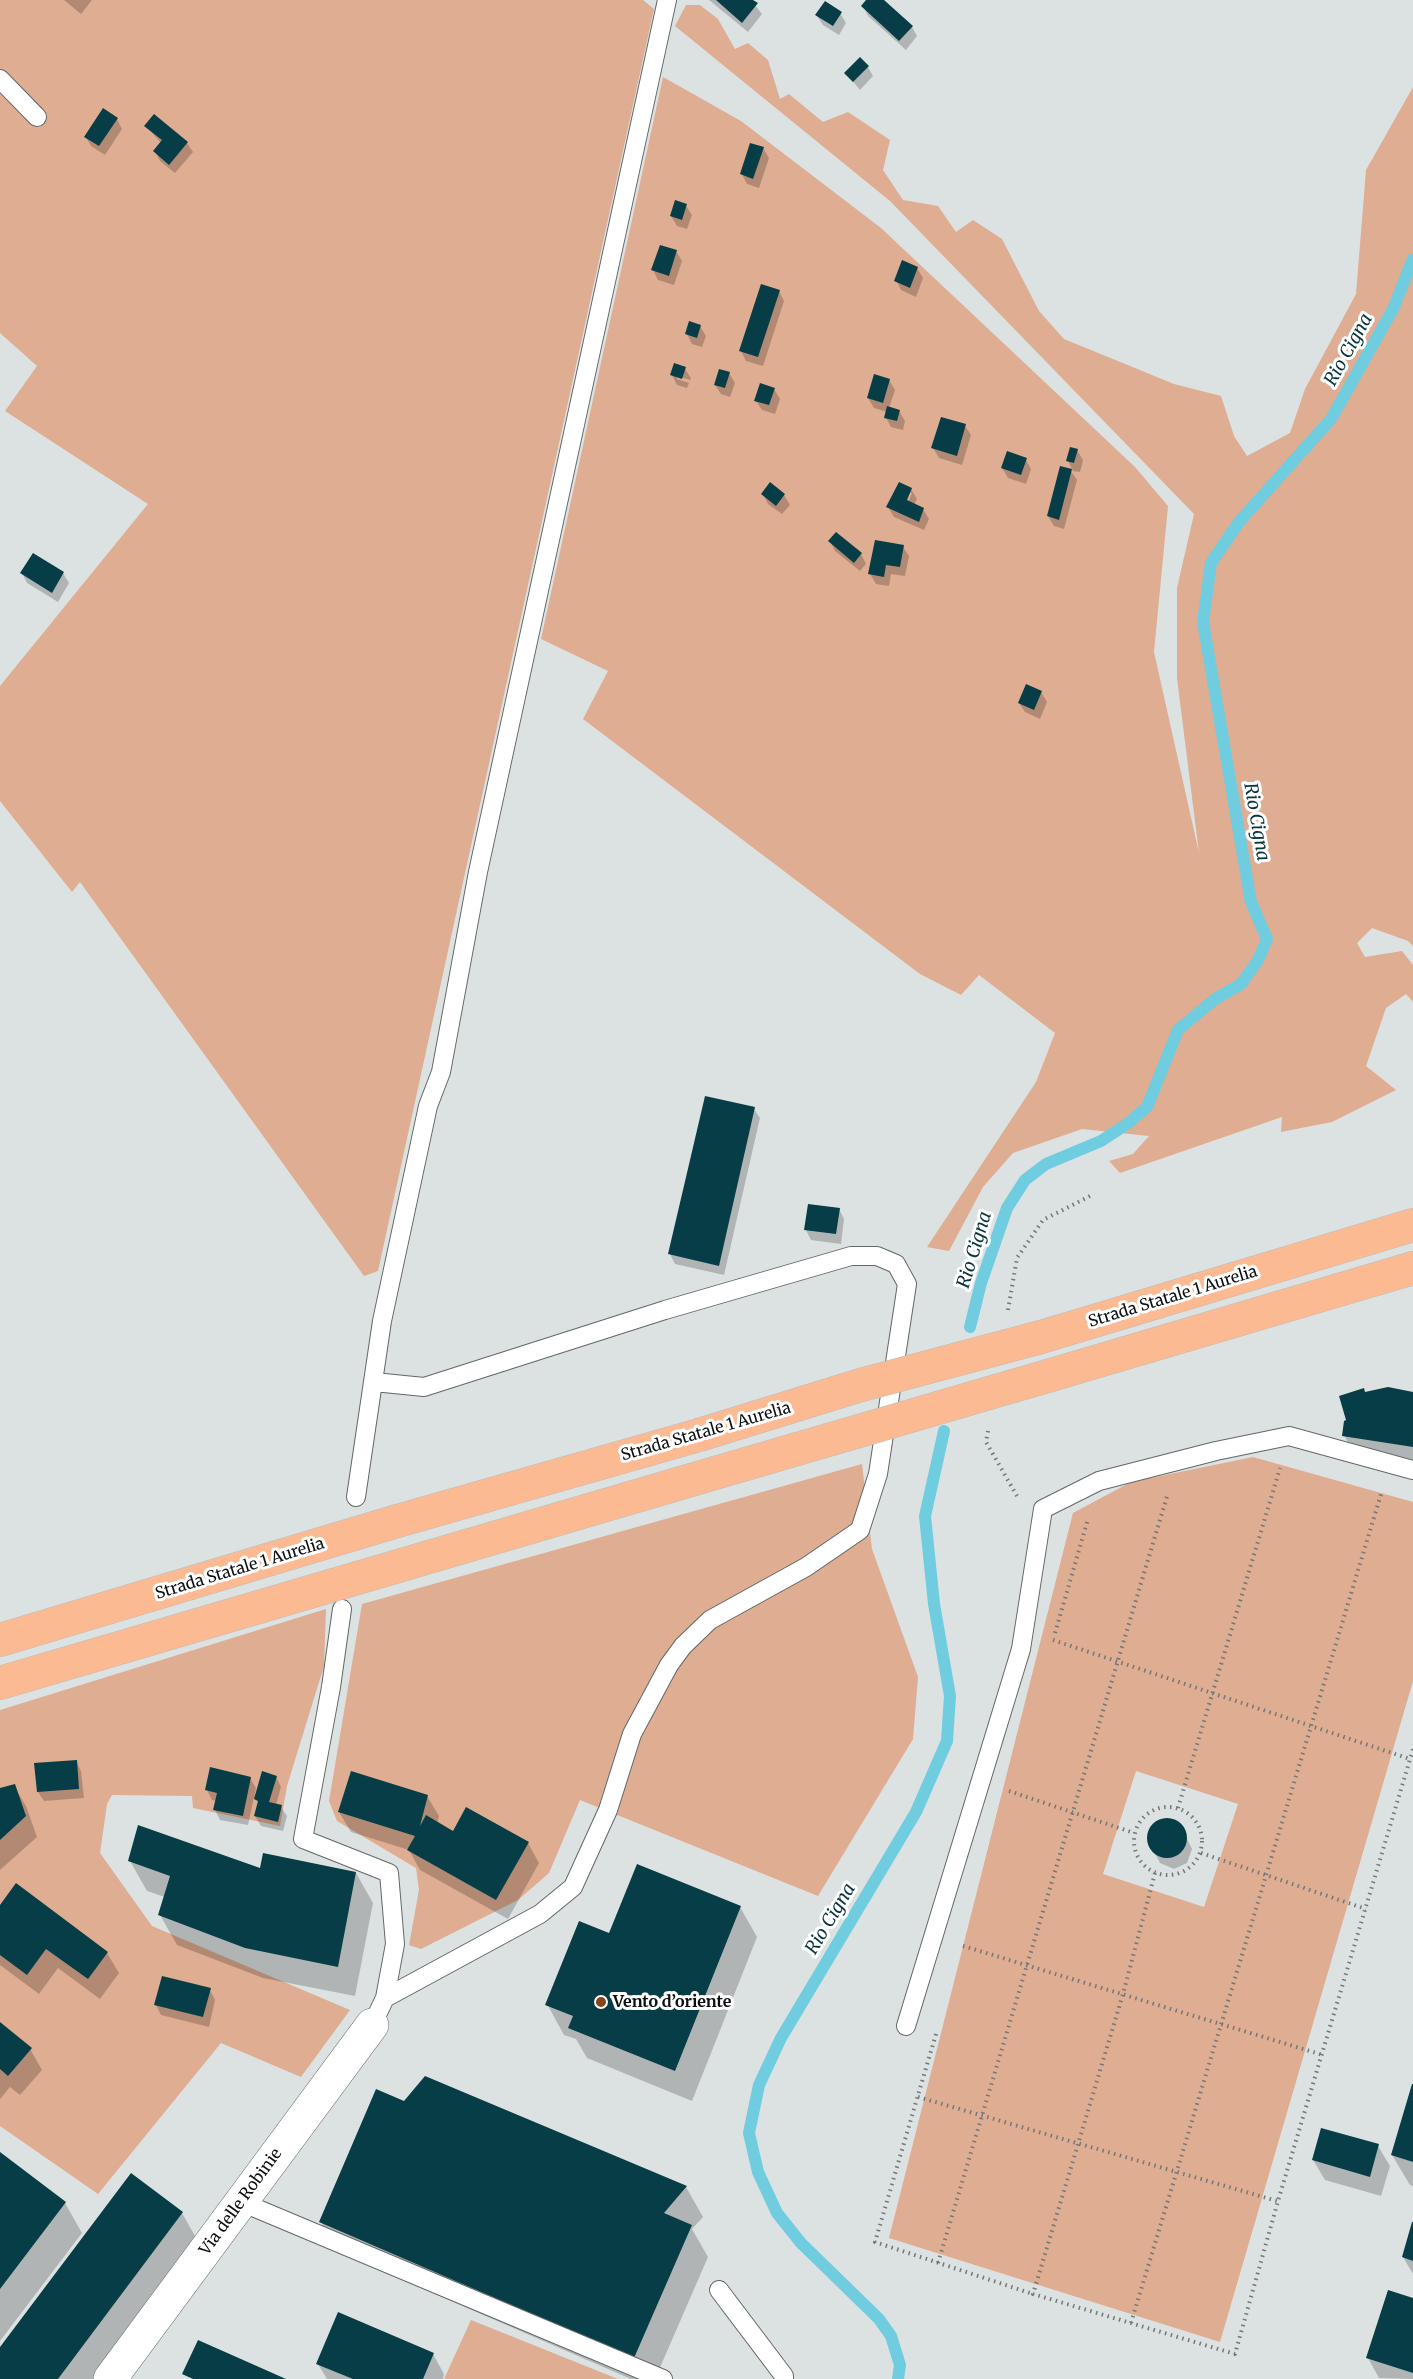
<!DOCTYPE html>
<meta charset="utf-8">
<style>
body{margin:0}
canvas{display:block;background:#dce1e2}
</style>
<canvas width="1413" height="2379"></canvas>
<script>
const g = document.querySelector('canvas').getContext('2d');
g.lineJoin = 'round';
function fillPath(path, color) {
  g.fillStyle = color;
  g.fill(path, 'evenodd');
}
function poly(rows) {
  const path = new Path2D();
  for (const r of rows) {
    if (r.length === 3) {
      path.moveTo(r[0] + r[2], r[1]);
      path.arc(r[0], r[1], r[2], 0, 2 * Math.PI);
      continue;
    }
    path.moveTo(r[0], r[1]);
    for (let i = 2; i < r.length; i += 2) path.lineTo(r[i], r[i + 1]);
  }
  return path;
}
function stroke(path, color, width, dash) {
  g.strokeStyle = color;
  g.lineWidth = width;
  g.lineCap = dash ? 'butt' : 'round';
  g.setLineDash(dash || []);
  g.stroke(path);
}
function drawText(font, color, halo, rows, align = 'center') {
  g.font = font + ' Merriweather,serif';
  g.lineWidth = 6;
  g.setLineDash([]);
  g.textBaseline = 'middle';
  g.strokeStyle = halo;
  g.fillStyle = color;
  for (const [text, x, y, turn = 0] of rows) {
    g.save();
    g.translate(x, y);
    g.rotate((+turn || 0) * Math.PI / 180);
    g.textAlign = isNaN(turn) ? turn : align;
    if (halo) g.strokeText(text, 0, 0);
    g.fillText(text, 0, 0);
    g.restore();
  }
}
const green = poly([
 [0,0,643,0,654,9,378,1271,364,1276,80,882,72,892,0,801,0,686,148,504,5,411,37,366,0,333],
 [686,5,700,5,718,19,735,49,748,43,768,60,780,99,789,94,823,122,848,112,890,140,883,170,903,200,938,206,956,232,973,220,1002,239,1039,311,1064,339,1174,384,1221,396,1234,436,1247,456,1290,433,1305,389,1356,294,1366,170,1413,87,1413,946,1408,941,1372,928,1357,943,1365,957,1402,951,1413,965,1413,1002,1406,994,1386,1008,1366,1066,1396,1090,1332,1122,1281,1132,1282,1117,1120,1173,1109,1161,1133,1154,1149,1136,1082,1129,1013,1153,983,1187,949,1251,927,1247,1036,1082,1055,1033,979,975,961,995,920,974,583,719,608,671,541,639,663,77,741,121,881,228,1135,467,1168,506,1154,652,1199,853,1177,678,1177,588,1194,514,890,201,675,26],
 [1253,1457,1413,1502,1413,1681,1220,2342,889,2238,1073,1513,1131,1482],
 [1136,1771,1238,1804,1204,1907,1103,1874],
 [862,1464,872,1549,918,1677,913,1739,818,1896,580,1800,549,1873,518,1900,421,1949,409,1945,419,1890,416,1868,337,1821,329,1801,362,1604],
 [326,1609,324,1666,287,1786,280,1826,193,1808,192,1796,112,1795,107,1804,100,1853,152,1926,350,2010,301,2077,221,2043,98,2194,0,2126,0,1710],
 [471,2320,618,2379,444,2379]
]);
const shadow = poly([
 [64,0,92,0,81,14],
 [709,0,751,0,762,14,748,32],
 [868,0,882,0,912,27,917,36,906,50,868,16,863,6],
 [840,13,846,23,839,35,823,25,817,16],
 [868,67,873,76,860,90,846,73],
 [117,119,122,129,105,155,91,146,86,137],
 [146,126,187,143,193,152,175,173,160,161,155,151,161,143],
 [763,148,769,158,759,188,747,184,742,174],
 [686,206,692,215,687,229,677,226,671,216],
 [676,251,682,261,674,285,658,280,653,270],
 [917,268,923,278,916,297,901,290,896,280],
 [779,291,784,301,763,366,746,361,741,351],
 [700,326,706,336,702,347,692,344,687,334],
 [685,369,691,378,687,388,677,385,672,375],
 [677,376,690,380,689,383,677,379],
 [729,373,735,383,730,397,721,394,715,385],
 [889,380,895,390,889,408,899,411,905,421,903,430,891,427,886,418,887,412,874,408,868,398],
 [774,389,780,399,775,414,762,410,756,401],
 [965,426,971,435,962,465,939,458,933,448],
 [1077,450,1083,460,1080,472,1073,471,1068,461],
 [1026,460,1031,469,1026,484,1008,478,1002,468],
 [1071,471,1077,480,1064,529,1054,526,1048,516],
 [911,489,917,499,914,505,923,509,929,519,924,530,894,517,888,507],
 [908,493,912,493,906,508,903,507],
 [763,494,784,495,790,505,782,514,768,504],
 [830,541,861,554,866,564,860,571,835,551],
 [903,547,909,556,905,576,891,574,889,586,876,584,870,574],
 [34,555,63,573,69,583,58,602,27,583,22,573],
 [1041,692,1047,702,1040,719,1025,712,1019,703],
 [754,1109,760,1118,724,1275,675,1264,670,1254],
 [839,1209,844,1219,841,1244,811,1240,806,1230],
 [1413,1393,1413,1465,1355,1455,1344,1435,1365,1394],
 [76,1761,81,1771,84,1798,44,1801,38,1792],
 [276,1777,281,1787,276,1805,281,1807,287,1816,283,1831,261,1826,255,1816,259,1804,254,1796],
 [250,1778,256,1788,248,1825,220,1820,215,1810,217,1801,212,1800,207,1790],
 [14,1786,26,1806,37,1837,0,1870,0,1789],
 [427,1796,439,1816,437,1824,453,1833,528,1843,539,1863,508,1919,420,1870,409,1850,351,1832,339,1812],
 [1167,1820,1180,1825,1192,1849,1187,1863,1174,1869,1160,1863,1148,1839,1153,1825],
 [130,1861,261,1870,356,1873,373,1903,355,1996,263,1978,177,1945,160,1915,165,1897,147,1891],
 [740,1907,757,1937,692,2101,587,2058,576,2039,564,2035,547,2004,610,1935],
 [0,1908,107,1953,119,1973,100,1999,58,1968,39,1994,0,1965],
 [210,1990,215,2000,209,2027,161,2015,156,2005],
 [0,2024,30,2049,42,2070,20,2095,10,2087,0,2099],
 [1413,2087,1413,2186,1410,2185,1392,2155],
 [404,2102,686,2187,703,2217,692,2229,708,2257,655,2379,631,2379,338,2252,321,2222],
 [1378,2146,1390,2166,1381,2196,1325,2180,1313,2160],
 [0,2154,65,2203,82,2233,0,2341],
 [131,2175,182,2213,199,2243,97,2379,0,2379,0,2349],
 [1413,2225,1413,2274,1403,2257],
 [1413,2299,1413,2379,1379,2378,1368,2358],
 [433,2354,444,2374,443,2379,327,2379,318,2364]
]);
const stream = poly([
 [970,1327,981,1283,1007,1208,1025,1180,1046,1164,1101,1141,1127,1124,1147,1107,1178,1030,1215,999,1241,984,1258,960,1267,939,1251,902,1203,622,1211,563,1239,522,1331,419,1393,309,1413,259],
 [898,2379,900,2365,891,2336,879,2319,801,2243,777,2213,758,2172,749,2133,759,2085,781,2038,916,1812,947,1741,950,1696,934,1604,925,1516,944,1431]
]);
const building = poly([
 [716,0,753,0,758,3,742,23],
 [866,0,884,0,913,26,899,41,861,6],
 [825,1,842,12,833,26,815,15],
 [860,57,869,66,853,82,844,73],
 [103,108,118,118,99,146,84,137],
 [154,114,188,142,169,165,153,151,162,140,144,126],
 [750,143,764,147,753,179,740,174],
 [675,200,687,204,682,220,670,216],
 [660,245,677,250,669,276,651,270],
 [902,260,918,267,910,288,894,281],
 [761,284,780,290,758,357,739,351],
 [689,321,701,325,697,338,685,334],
 [674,363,686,367,682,379,670,375],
 [719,369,730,372,725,388,714,385],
 [874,374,890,379,883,403,867,398],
 [760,383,775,388,769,405,754,401],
 [887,406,900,410,897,421,884,418],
 [941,417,966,424,957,456,931,448],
 [1070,447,1078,449,1074,463,1066,461],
 [1007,451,1027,458,1021,475,1001,468],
 [1060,466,1072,469,1059,520,1047,516],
 [770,482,785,494,776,506,761,494],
 [899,482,912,488,907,500,924,508,919,522,886,507],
 [836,532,862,553,854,563,828,541],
 [875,540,904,545,900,567,886,565,884,577,868,574],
 [33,553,64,572,52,593,20,573],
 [1026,684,1042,691,1034,710,1018,703],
 [705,1096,755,1107,719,1266,668,1254],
 [808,1204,840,1208,836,1234,804,1230],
 [1388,1387,1413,1392,1413,1447,1342,1436,1344,1421,1346,1420,1339,1396,1364,1388,1365,1392],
 [77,1760,79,1789,37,1792,34,1763],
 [210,1767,251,1777,243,1816,213,1810,217,1793,205,1790],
 [262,1771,277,1776,269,1802,282,1805,278,1822,254,1816,258,1801,254,1799],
 [351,1771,428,1795,420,1826,426,1815,453,1831,466,1807,529,1842,496,1900,407,1850,415,1836,338,1812],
 [15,1784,26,1816,0,1840,0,1788],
 [1167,1838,20],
 [138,1825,260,1868,263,1853,356,1872,338,1967,245,1948,158,1915,170,1876,128,1861],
 [637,1864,741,1906,675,2071,568,2028,573,2016,545,2005,579,1921,609,1933],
 [16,1883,108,1952,88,1979,46,1949,27,1975,0,1955,0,1905],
 [162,1976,211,1988,203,2017,154,2005],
 [0,2022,32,2048,8,2076,0,2069],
 [425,2076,687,2186,664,2213,692,2225,634,2358,319,2222,376,2089,404,2101],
 [1412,2084,1413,2084,1413,2162,1391,2155],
 [1321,2128,1379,2144,1370,2177,1312,2160],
 [0,2152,66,2202,0,2289],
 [131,2173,183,2212,58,2379,0,2379,0,2347],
 [1412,2222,1413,2222,1413,2261,1402,2257],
 [1388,2290,1413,2298,1413,2373,1366,2358],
 [338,2312,434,2353,423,2379,353,2379,316,2364],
 [198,2340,286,2379,193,2379,182,2374]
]);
const path = poly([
 [1008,1310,1017,1258,1043,1220,1094,1194],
 [988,1431,986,1442,1017,1496],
 [1055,1633,1088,1519],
 [1053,1640,1410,1759],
 [1009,1791,1134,1833],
 [1168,1841,34],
 [1178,1808,1280,1468],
 [1201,1853,1366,1909],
 [1155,1873,1123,1994,1033,2294,1235,2354,1278,2201,1413,1749],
 [963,1946,1323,2055],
 [936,2034,875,2242,1033,2294],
 [918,2097,1277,2201],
 [938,2263,1168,1493],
 [1131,2323,1382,1491]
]);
const service = poly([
 [0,79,37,117],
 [356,1497,382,1321,428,1106,441,1072,478,872,667,0],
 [342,1609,331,1687,303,1839,389,1873,395,1944,385,1998],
 [372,2025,385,1998,540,1914,573,1887,608,1810,632,1734,669,1665,683,1646,710,1620,806,1567,860,1530,878,1474,907,1284,896,1264,877,1256,851,1256,665,1310,424,1387,374,1382],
 [906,2026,1021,1649,1043,1509,1099,1481,1216,1451,1289,1436,1413,1470],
 [241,2202,663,2379],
 [719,2290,784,2376,784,2379]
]);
const minor = poly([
 [110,2379,372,2025]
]);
const trunk = poly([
 [1041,1337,1413,1225],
 [1051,1375,1413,1268],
 [0,1640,394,1522,699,1435],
 [0,1683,715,1473]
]);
const trunkBridge = poly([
 [699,1435,861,1385,1041,1337],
 [715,1473,1051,1375]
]);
const markers = [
 [601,2002,6,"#884517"]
];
const streetNames = [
 ["Strada Statale 1 Aurelia",1173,1297,-17],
 ["Strada Statale 1 Aurelia",706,1432,-16],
 ["Strada Statale 1 Aurelia",240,1569,-17],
 ["Via delle Robinie",241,2202,-54]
];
const poiNames = [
 ["Vento d’oriente",613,2002]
];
const waterNames = [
 ["Rio Cigna",1349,350,-61],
 ["Rio Cigna",1256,822,80],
 ["Rio Cigna",975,1250,-73],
 ["Rio Cigna",831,1919,-59]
];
fillPath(green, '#dfad91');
fillPath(shadow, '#0003');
stroke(stream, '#70ccdf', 12);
fillPath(building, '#063d46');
stroke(service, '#636767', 20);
stroke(minor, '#636767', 34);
stroke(trunk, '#bbbcbc', 34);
stroke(path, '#747778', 4, [1.5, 4.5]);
stroke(service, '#fff', 18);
stroke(minor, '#fff', 33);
stroke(trunk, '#fcba92', 33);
stroke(trunkBridge, '#bbbcbc', 34, []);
stroke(trunkBridge, '#fcba92', 33);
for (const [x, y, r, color] of markers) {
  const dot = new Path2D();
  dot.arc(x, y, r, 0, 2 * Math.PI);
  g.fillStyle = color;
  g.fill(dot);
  stroke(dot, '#fff', 2);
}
drawText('16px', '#0d0e0f', '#fff', streetNames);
drawText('bold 16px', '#0d0e0f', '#fff', poiNames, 'left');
drawText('italic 18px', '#06343c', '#fff', waterNames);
</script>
